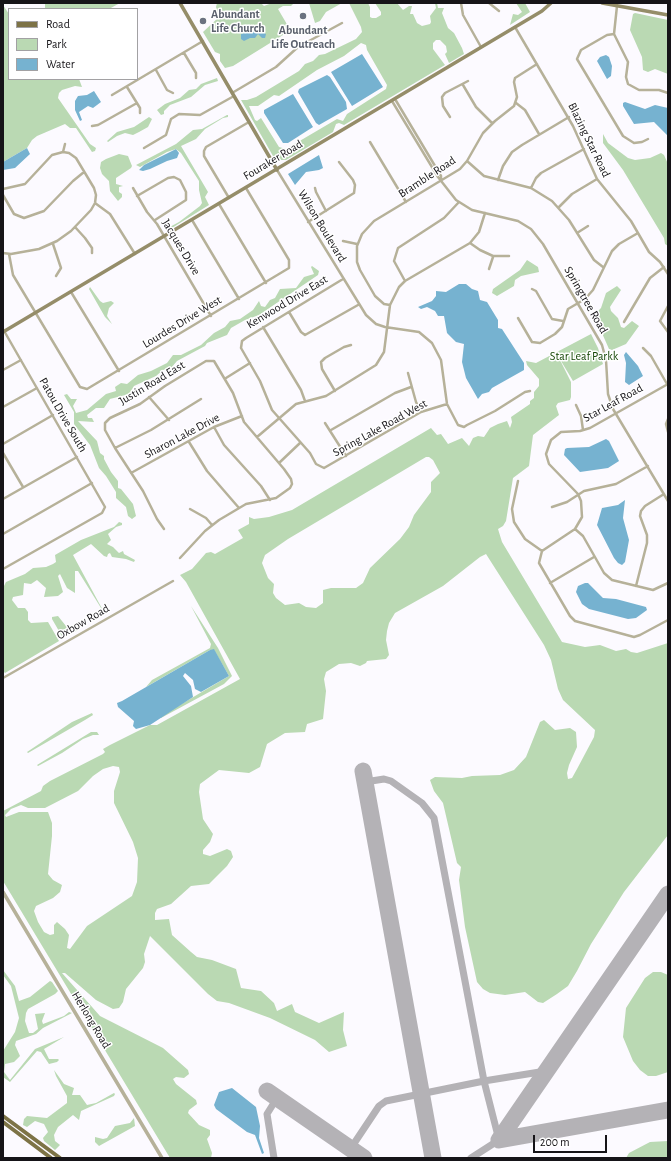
<!DOCTYPE html>
<style>
body{margin:0}
#map{position:relative;width:671px;height:1161px;overflow:hidden;background:#fcfaff;font-family:"Alegreya Sans",sans-serif}
canvas{display:block}
.frame{position:absolute;inset:0;border:4px solid #161418;pointer-events:none}
.legend{position:absolute;left:8px;top:8px;width:130px;height:72px;box-sizing:border-box;background:#fff;border:1px solid #a2a1a3;margin:0;padding:5px 7px;list-style:none;font-size:12px;color:#161418}
.legend li{display:flex;align-items:center;gap:8px;height:20px}
.legend b{width:20px;border:1px solid #a2a1a3}
.scale{position:absolute;left:533px;top:1135px;width:74px;height:18px;box-sizing:border-box;border:2px solid #161418;border-top:0;padding-left:5px;font-size:12px;line-height:14px;white-space:nowrap;color:#161418;-webkit-text-stroke:3px #fff;paint-order:stroke}
</style>
<div id="map">
<canvas width="671" height="1161"></canvas>
<div class="frame"></div>
<ul class="legend">
<li><b style="height:5px;background:#7d7346"></b>Road</li>
<li><b style="height:11px;background:#bad9b3"></b>Park</li>
<li><b style="height:11px;background:#76b2d0"></b>Water</li>
</ul>
<div class="scale">200 m</div>
</div>
<script>
const g = document.querySelector('canvas').getContext('2d');
g.lineJoin = 'round';
function fillPath(path, color) {
  g.fillStyle = color;
  g.fill(path, 'evenodd');
}
function poly(rows) {
  const path = new Path2D();
  for (const r of rows) {
    path.moveTo(r[0], r[1]);
    for (let i = 2; i < r.length; i += 2) path.lineTo(r[i], r[i + 1]);
  }
  return path;
}
function stroke(path, color, width, dash) {
  g.strokeStyle = color;
  g.lineWidth = width;
  g.lineCap = dash ? 'butt' : 'round';
  g.setLineDash(dash || []);
  g.stroke(path);
}
function drawText(font, color, halo, rows, align = 'center') {
  g.font = font + ' "Alegreya Sans",sans-serif';
  g.lineWidth = 3;
  g.setLineDash([]);
  g.textBaseline = 'middle';
  g.strokeStyle = halo;
  g.fillStyle = color;
  for (const [text, x, y, turn = 0] of rows) {
    g.save();
    g.translate(x, y);
    g.rotate((+turn || 0) * Math.PI / 180);
    g.textAlign = isNaN(turn) ? turn : align;
    if (halo) g.strokeText(text, 0, 0);
    g.fillText(text, 0, 0);
    g.restore();
  }
}
const green = poly([
 [45,3,120,3,109,9,45,9],
 [217,3,261,3,264,6,272,3,294,3,291,6,283,6,278,9,288,26,289,33,283,35,233,66,225,68,220,61,220,54,215,52,203,32,219,17,216,7],
 [309,3,342,3,326,12,320,21,315,23],
 [349,3,368,3,370,7,370,17,372,18,376,18,381,15,381,12,375,3,397,3,403,10,409,6,412,6,410,14,413,14,417,23,422,26,430,24,431,22,430,16,436,8,435,3,437,3,438,8,444,8,442,13,448,28,454,33,462,48,464,54,449,63,445,54,447,52,446,46,440,40,436,40,433,43,433,49,445,65,344,125,339,123,336,124,333,132,286,160,278,160,273,156,241,100,247,100,256,97,299,71,305,64,313,61,319,55,325,54,356,39,362,32,361,27],
 [361,43,366,45,367,50,387,85,386,89,347,114,343,121,337,119,286,149,279,147,261,118,257,121,255,120,249,106,258,106,274,95,279,96,317,70,344,56],
 [516,3,525,3,530,12,510,25,513,14,518,15,522,12],
 [3,5,9,14,9,79,79,79,82,87,75,86,62,90,59,93,58,98,90,144,96,148,95,151,92,152,76,128,70,128,65,124,37,136,32,140,27,148,3,162],
 [635,13,668,20,668,74,655,69,648,72,643,70,642,57,630,30,633,14],
 [217,78,218,81,205,85,191,97,170,105,164,111,164,114,161,115,157,110,165,104,180,98,189,90,196,89,201,84],
 [227,115,228,115,228,117,223,118,205,129,196,139,181,146,208,192,205,197,209,205,167,231,166,229,179,222,200,206,202,203,199,190,199,181,181,153,176,149,167,152,140,167,136,165,176,144,193,130,202,129],
 [149,117,152,119,148,127,139,132,133,135,125,133,117,136,108,142,107,141,117,132,134,127],
 [603,134,608,143,628,158,635,160,650,158,661,153,664,155,668,164,668,246,665,244,664,238,623,170,603,143],
 [119,154,128,156,132,166,131,168,116,178,116,184,123,186,119,187,119,192,122,194,122,197,118,201,110,191,109,181,102,174,100,168,101,162,106,159],
 [527,260,538,267,539,272,521,276,515,280,514,286,497,296,492,293,493,289,520,270],
 [312,266,319,271,318,275,259,315,245,320,231,328,227,335,207,343,205,346,177,361,171,368,163,370,156,376,134,386,129,394,110,399,104,408,96,408,87,415,88,418,92,418,94,422,78,421,97,441,100,453,104,456,104,459,111,472,118,481,118,488,121,489,133,504,136,516,132,519,128,516,126,507,116,498,116,492,106,476,99,468,90,445,74,424,74,412,64,395,67,394,71,399,77,399,73,406,76,413,87,410,106,394,116,391,115,387,121,383,127,384,138,375,151,371,167,363,173,355,181,355,201,345,214,333,225,327,230,321,240,319,253,310,259,301,261,306,265,307,270,300,275,298,280,289,296,288,304,277,314,274,311,267],
 [617,286,621,290,610,307,611,311,618,318,621,327,624,328,632,321,639,326,626,344,612,350,609,349,594,315,601,308,606,293],
 [90,287,100,301,103,303,111,301,114,303,109,308,107,316,112,324,105,317,89,289],
 [591,334,598,348,603,364,573,381,558,356,571,382,571,397,570,400,558,403,556,406,559,415,533,435,529,466,513,478,506,521,503,526,498,529,502,542,562,642,585,647,600,645,616,651,626,649,631,652,637,653,668,643,668,835,624,892,591,944,577,971,568,986,557,994,543,1003,538,1002,525,992,505,995,490,993,483,989,477,982,465,927,459,880,461,867,457,863,443,803,434,791,430,780,435,777,462,778,472,776,500,775,514,770,526,757,540,722,544,720,555,730,570,728,576,732,577,747,569,765,567,773,568,779,572,778,577,769,594,737,595,730,563,700,558,689,551,660,544,645,486,554,480,557,443,586,395,613,389,623,387,631,386,640,389,655,386,659,367,661,366,663,360,666,351,663,339,664,326,672,324,679,326,691,323,719,307,724,305,732,285,733,267,744,260,767,249,773,219,770,200,784,199,792,203,819,213,834,210,842,203,850,203,854,210,856,227,849,231,851,233,857,227,866,209,884,191,886,171,904,157,909,155,913,155,920,169,919,172,935,191,952,197,957,212,960,236,969,241,988,261,991,274,1003,277,1011,292,1004,295,1012,319,1023,344,1012,343,1030,347,1046,329,1052,315,1040,270,1018,229,1003,217,1001,208,994,150,936,144,954,145,962,143,968,126,989,123,1002,119,1008,113,1009,96,1000,65,973,62,973,100,1016,163,1048,188,1070,189,1074,184,1078,176,1077,173,1079,176,1084,196,1100,197,1104,189,1110,188,1113,199,1125,210,1130,210,1135,207,1139,212,1153,211,1158,170,1158,3,881,3,811,41,791,43,786,50,781,103,754,105,752,103,749,110,745,150,725,157,725,240,679,186,582,180,575,192,569,206,553,211,552,215,554,243,538,238,530,249,524,249,517,254,519,269,517,292,510,431,428,437,435,441,434,448,444,462,438,469,446,473,438,478,436,484,437,490,428,498,424,507,421,510,428,512,422,511,417,530,404,530,401,534,398,534,392,539,386,539,379,527,365,526,361,536,363],
 [426,457,429,457,433,460,440,473,431,482,431,492,414,515,409,527,400,539,370,568,363,583,356,588,331,588,323,590,323,603,316,608,306,607,299,603,285,605,276,598,273,593,274,584,268,578,262,563,265,555,288,539],
 [113,766,119,767,120,772,114,791,114,803,133,842,138,858,137,882,132,896,87,926,70,949,67,948,69,935,65,929,57,922,54,925,54,934,50,935,44,932,38,922,34,911,36,906,53,898,60,892,62,885,53,880,48,874,52,836,52,823,48,812,19,812,6,817,5,815,11,809,21,805,28,808,45,808,78,791,93,776,103,769],
 [119,522,122,523,122,525,116,527,108,534,111,540,107,544,113,547,119,553,123,551,124,554,135,560,134,562,126,559,112,557,110,553,108,554,107,557,104,556,91,544,73,555,106,616,78,571,75,571,75,593,67,588,60,574,58,576,63,592,58,596,44,597,46,588,37,580,31,584,24,583,23,595,13,597,12,600,18,608,25,608,28,612,28,620,31,623,48,622,59,641,5,673,3,671,3,588,6,582,25,574,33,568,46,567,53,564,56,562,55,555,81,540,114,527],
 [191,606,218,648,232,676,224,684,161,718,161,716,229,676,214,650,210,650,146,687,152,680,210,648,211,644],
 [58,616,66,626,69,628,76,626,78,630,63,638,52,619,52,617],
 [92,713,93,715,85,720,28,753,27,752,72,722],
 [91,732,97,732,99,735,93,735,83,739,62,753,38,766,37,765],
 [3,970,15,986,19,1001,30,997,50,981,52,982,58,991,55,994,28,1009,26,1013,25,1021,29,1033,33,1033,38,1029,35,1014,45,1013,42,1021,43,1024,64,1016,69,1012,72,1013,43,1028,36,1034,16,1041,15,1045,20,1056,14,1062,5,1064,4,1072,10,1080,35,1049,64,1037,44,1049,49,1059,58,1059,59,1060,57,1062,49,1064,41,1052,37,1051,10,1082,3,1077,3,1051,15,1032,19,1018,11,986,3,975],
 [653,972,661,972,668,975,668,1072,656,1076,648,1076,640,1070,633,1061,623,1037,626,1008,645,978],
 [54,1070,64,1084,74,1088,72,1095,80,1095,87,1105,96,1103,114,1093,115,1094,114,1096,81,1111,79,1120,73,1115,58,1127,54,1135,55,1141,60,1145,55,1150,44,1141,43,1138,48,1132,44,1124,35,1121,27,1127,23,1125,24,1119,27,1116,47,1118,67,1103,67,1096,56,1076],
 [134,1118,135,1126,99,1146,95,1142,95,1137,103,1139,107,1138,115,1126,130,1123],
 [668,1141,668,1158,626,1158,629,1153,650,1142]
]);
const water = poly([
 [257,29,266,34,265,38,262,38,258,34,255,38,250,38,244,41,241,39,241,34],
 [362,54,383,87,352,106,331,72],
 [606,55,609,57,612,66,611,76,607,79,597,61,600,57],
 [327,75,330,77,346,102,347,109,319,125,316,123,298,92,299,89],
 [94,91,101,102,93,108,88,106,79,112,82,120,80,121,75,110,75,101,78,96,87,95],
 [293,94,313,127,288,143,283,143,264,113,264,110],
 [625,102,645,109,655,105,668,108,668,136,654,122,634,124,623,106,623,103],
 [27,148,30,154,15,168,3,170,3,162],
 [176,149,179,153,177,158,167,161,150,169,143,171,139,170,144,165],
 [319,155,323,168,319,170,306,172,295,185,288,174],
 [459,284,466,284,472,289,478,291,480,300,487,302,498,320,498,328,502,329,524,363,524,370,492,388,489,392,482,394,478,399,466,378,462,362,464,344,456,342,447,333,444,316,438,316,435,311,427,307,421,309,418,307,432,301,436,296,436,291,446,292],
 [626,352,638,366,643,376,629,385,625,382,626,363,624,355],
 [606,439,609,441,619,461,608,468,580,472,564,455,565,449,567,448,589,447],
 [625,500,623,518,629,540,625,562,622,565,618,563,614,558,597,525,602,508,618,505],
 [585,583,588,583,603,598,616,599,646,607,647,610,636,618,628,619,589,609,582,604,576,592,578,586],
 [214,649,229,676,201,692,195,689,193,680,185,673,183,676,191,686,193,697,150,725,136,729,133,726,134,721,118,707,117,703,122,701,210,650],
 [232,1088,256,1107,260,1126,259,1138,264,1153,262,1154,255,1135,247,1132,216,1109,214,1105,219,1092]
]);
const taxiway = poly([
 [365,782,384,779,391,781,422,803,434,818,484,1081,499,1140,471,1158],
 [351,1148,379,1106,386,1101,484,1081,546,1071],
 [274,1158,267,1114,277,1098]
]);
const runway = poly([
 [363,771,433,1158],
 [668,894,499,1140,668,1110],
 [267,1091,364,1158]
]);
const minor = poly([
 [461,3,463,15,481,47],
 [489,3,499,11],
 [617,6,614,34,628,62,626,77,628,84,639,90,659,90,668,93],
 [515,27,573,126,597,179,631,221,649,252,660,262,668,274],
 [614,34,607,35,581,50,577,59,623,136,634,143,642,142,648,139],
 [184,53,196,73,196,78],
 [156,70,167,90,173,93],
 [463,85,476,107,492,123],
 [127,87,140,108,140,113],
 [232,93,276,67,298,47,342,23],
 [112,95,203,41],
 [395,99,441,176,441,180],
 [392,101,438,177,456,200,472,210,518,221,531,229,543,244,602,345,606,360,608,394,613,409,668,501],
 [516,103,525,110,539,134],
 [450,117,443,106,442,97,445,93,468,81],
 [92,126,98,125,137,103],
 [370,142,406,202],
 [144,148,166,135,171,119,179,114,200,115,234,96],
 [63,152,65,144],
 [467,161,484,176,531,188,552,201,569,220,594,260,603,267],
 [277,170,366,315,376,324,385,327,419,332,432,343,441,360,447,404,458,425,464,427,467,425,495,411,525,392,530,391],
 [498,180,503,166,512,152,522,145,569,117],
 [133,188,147,212,157,224,211,316],
 [315,188,316,192,326,211],
 [531,188,536,178,541,173,584,149],
 [3,189,25,184,52,155,63,152,69,153,76,158,94,188,96,195,95,203,91,210,71,231,57,241,39,249,11,254,3,253],
 [3,195,14,214,24,218,44,211,73,181,84,172],
 [137,196,168,178,174,177,180,180,186,192,186,200,155,220],
 [229,198,204,156,204,151,206,147,249,122],
 [95,203,110,214,135,254],
 [219,204,266,283],
 [559,207,572,194,597,179],
 [192,220,239,299],
 [308,222,354,193,355,185,353,180,339,162],
 [75,227,85,238,92,248,92,253],
 [577,233,588,226],
 [343,241,357,244],
 [470,243,480,250,493,256,509,256],
 [53,244,61,268,56,276],
 [9,254,13,275,80,387,87,389,289,268,289,260,246,188],
 [489,269,493,257],
 [343,279,246,338,242,341,241,348,260,381,272,410,310,453,316,464,324,468,421,412,447,404],
 [405,281,394,261,398,248,444,218,459,202],
 [532,289,536,291,552,319,563,321],
 [71,292,119,371],
 [390,305,384,304,375,296,360,270,357,262,357,246,362,234,374,221,460,169,467,161,483,133,495,121,514,106,517,97,514,82,515,78,537,64],
 [668,306,660,321,668,332],
 [289,312,301,332,305,335,358,305],
 [518,318,532,342,540,343,555,334,562,327,568,309,585,299,593,290,612,251,619,244,638,233],
 [624,322,650,278,664,267],
 [263,327,301,390,305,401],
 [3,329,105,507,102,513,3,569],
 [643,348,651,356,667,384],
 [3,370,21,360],
 [408,373,416,402,421,412],
 [226,378,250,363],
 [668,384,590,428,580,431,561,432,551,440,546,454,549,464,578,494,581,501,582,517,575,529,542,551,539,563,570,616,575,621,634,637,640,635,668,620],
 [335,391,322,369,321,362,325,358,344,347,351,345],
 [149,397,169,420],
 [576,405,581,416,583,430],
 [3,407,37,388],
 [668,419,666,424,668,432],
 [325,423,346,456],
 [214,427,224,445,261,486,270,500],
 [331,430,395,393,411,387],
 [257,437,296,404,326,396,376,365,384,352,390,305,399,287,405,281,470,243,479,232,485,213],
 [189,442,207,471,239,508],
 [3,444,53,415],
 [115,448,151,430,201,399],
 [3,453,23,487],
 [279,463,300,443],
 [131,473,214,427,242,416],
 [518,481,512,509,514,522,525,539,542,551],
 [3,499,77,457],
 [552,507,567,502,584,491,616,484,648,466],
 [190,509,206,518,212,525],
 [164,529,157,519,143,491,115,448,105,430,105,423,110,418,140,404,165,386,206,361,214,361,233,393,244,422,284,469,291,479,292,484,290,488,276,498,246,504,219,520,205,531,180,558],
 [575,529,583,536,604,573,612,580,653,590,668,583],
 [3,534,92,483],
 [550,583,594,557],
 [636,586,647,543,647,535,640,516,641,511,645,506,664,494],
 [3,678,173,581]
]);
const tertiary = poly([
 [3,892,162,1158]
]);
const secondary = poly([
 [180,3,277,170],
 [602,3,668,15],
 [3,332,542,11,551,3]
]);
const primary = poly([
 [3,1116,60,1158],
 [3,1122,51,1158]
]);
const markers = [
 [303,16,4,"#6b7280"],
 [203,21,4,"#6b7280"]
];
const worshipNames = [
 ["Abundant",211,14],
 ["Life Church",211,28],
 ["Abundant",303,30,"center"],
 ["Life Outreach",303,44,"center"]
];
const streetNames = [
 ["Blazing Star Road",589,140,64],
 ["Fouraker Road",273,160,-31],
 ["Bramble Road",427,177,-33],
 ["Wilson Boulevard",322,226,59],
 ["Jacques Drive",181,247,59],
 ["Springtree Road",586,300,60],
 ["Kenwood Drive East",287,302,-31],
 ["Lourdes Drive West",182,322,-31],
 ["Justin Road East",152,383,-31],
 ["Star Leaf Road",613,403,-29],
 ["Patou Drive South",63,415,60],
 ["Spring Lake Road West",380,428,-29],
 ["Sharon Lake Drive",182,436,-28],
 ["Oxbow Road",83,622,-30],
 ["Herlong Road",91,1020,59]
];
const parkNames = [
 ["Star Leaf Parkk",584,356]
];
fillPath(green, '#bad9b3');
fillPath(water, '#76b2d0');
stroke(taxiway, '#b4b2b6', 7);
stroke(runway, '#b4b2b6', 17);
stroke(minor, '#b6b199', 2.5);
stroke(tertiary, '#b6b199', 3.5);
stroke(secondary, '#958d69', 3.5);
stroke(primary, '#7d7346', 4);
for (const [x, y, r, color] of markers) {
  const dot = new Path2D();
  dot.arc(x, y, r, 0, 2 * Math.PI);
  g.fillStyle = color;
  g.fill(dot);
  stroke(dot, '#fff', 1.5);
}
drawText('bold 12px', '#5b616d', '#fff', worshipNames, 'left');
drawText('12px', '#161418', '#fff', streetNames);
drawText('12px', '#154605', '#fff', parkNames);
</script>
